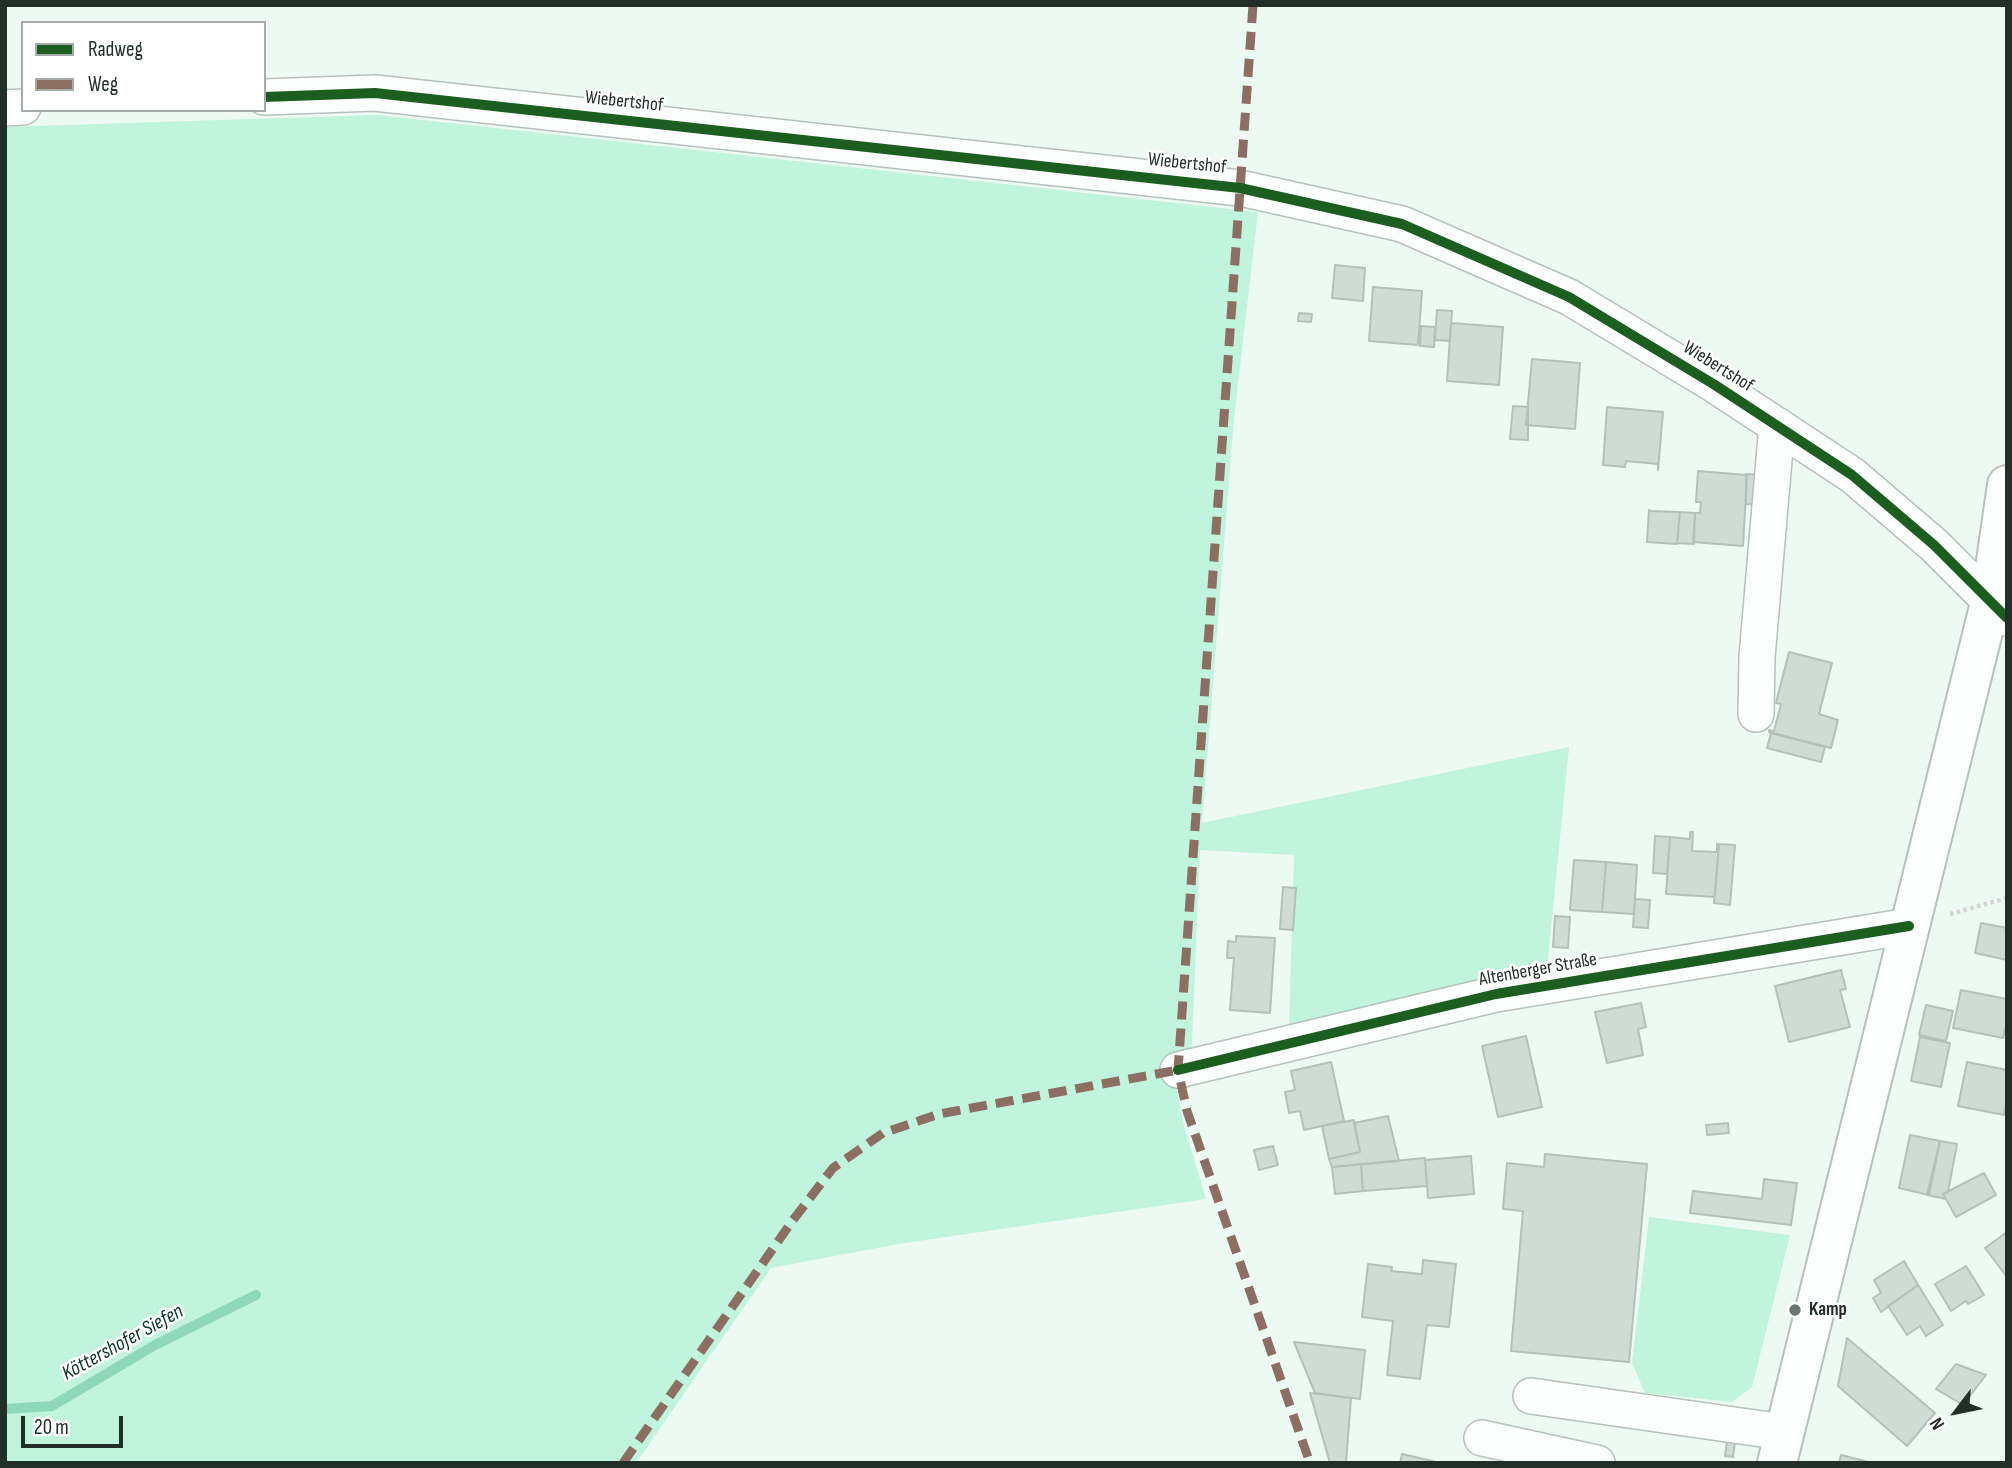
<!DOCTYPE html>
<meta charset="utf-8">
<style>
body{margin:0}
#map{position:relative;width:2012px;height:1468px;overflow:hidden;background:#edf9f3;font-family:"Sofia Sans Condensed",sans-serif}
canvas{display:block}
.frame{position:absolute;inset:0;border:7px solid #212f28;pointer-events:none}
.legend{position:absolute;left:21px;top:21px;width:245px;height:91px;box-sizing:border-box;background:#fff;border:2px solid #a6aca9;margin:0;padding:9px 12px;list-style:none;font-size:21px;color:#212f28}
.legend li{display:flex;align-items:center;gap:14px;height:35px}
.legend b{width:35px;border:2px solid #a6aca9}
.north{position:absolute;left:1921px;top:1377px;width:70px;height:70px;-webkit-text-stroke:5px #fff;paint-order:stroke;rotate:238deg;font-size:19px;font-weight:700;line-height:28px;text-align:center;color:#212f28}
.north::after{content:'';display:block;margin:auto;width:24px;height:32px;background:#212f28;clip-path:polygon(50% 0,100% 100%,50% 72%,0 100%)}
.scale{position:absolute;left:21px;top:1416px;width:102px;height:32px;box-sizing:border-box;border:4px solid #212f28;border-top:0;padding-left:9px;font-size:21px;line-height:24px;white-space:nowrap;color:#212f28;-webkit-text-stroke:5px #fff;paint-order:stroke}
</style>
<div id="map">
<canvas width="2012" height="1468"></canvas>
<div class="frame"></div>
<ul class="legend">
<li><b style="height:9px;background:#1b5e20"></b>Radweg</li>
<li><b style="height:9px;background:#8d6e63"></b>Weg</li>
</ul>
<div class="north">N</div>
<div class="scale">20 m</div>
</div>
<script>
const g = document.querySelector('canvas').getContext('2d');
g.lineJoin = 'round';
function fillPath(path, color) {
  g.fillStyle = color;
  g.fill(path, 'evenodd');
}
function poly(rows) {
  const path = new Path2D();
  for (const r of rows) {
    path.moveTo(r[0], r[1]);
    for (let i = 2; i < r.length; i += 2) path.lineTo(r[i], r[i + 1]);
  }
  return path;
}
function stroke(path, color, width, dash) {
  g.strokeStyle = color;
  g.lineWidth = width;
  g.lineCap = dash ? 'butt' : 'round';
  g.setLineDash(dash || []);
  g.stroke(path);
}
function drawText(font, color, halo, rows, align = 'center') {
  g.font = font + ' "Sofia Sans Condensed",sans-serif';
  g.lineWidth = 5;
  g.setLineDash([]);
  g.textBaseline = 'middle';
  g.strokeStyle = halo;
  g.fillStyle = color;
  for (const [text, x, y, turn = 0] of rows) {
    g.save();
    g.translate(x, y);
    g.rotate((+turn || 0) * Math.PI / 180);
    g.textAlign = isNaN(turn) ? turn : align;
    if (halo) g.strokeText(text, 0, 0);
    g.fillText(text, 0, 0);
    g.restore();
  }
}
const green = poly([
 [377,115,1258,212,1234,418,1202,823,1569,747,1546,979,1289,1029,1294,855,1200,850,1190,1088,1176,1087,1183,1122,1206,1199,898,1244,771,1268,636,1463,5,1463,5,127],
 [1649,1217,1790,1235,1752,1387,1732,1402,1645,1393,1632,1363]
]);
const stream = poly([
 [5,1409,52,1406,155,1345,256,1295]
]);
const building = poly([
 [1335,265,1365,268,1363,301,1332,298,1335,265],
 [1373,287,1422,291,1418,345,1369,341,1373,287],
 [1437,310,1452,311,1450,341,1435,340,1437,310],
 [1299,313,1312,314,1311,322,1298,321,1299,313],
 [1451,323,1503,327,1499,385,1447,381,1451,323],
 [1421,326,1435,327,1434,347,1420,346,1421,326],
 [1532,359,1580,363,1575,429,1526,425,1532,359],
 [1513,406,1528,407,1528,440,1510,439,1513,406],
 [1607,407,1663,412,1658,470,1658,464,1626,461,1625,467,1603,465,1607,407],
 [1698,471,1747,475,1743,546,1693,542,1695,513,1700,513,1701,502,1696,502,1698,471],
 [1746,474,1762,475,1760,505,1746,504,1746,474],
 [1649,510,1650,511,1680,512,1677,544,1647,542,1649,510],
 [1680,512,1695,513,1694,544,1677,543,1680,512],
 [1789,652,1832,663,1819,714,1838,720,1831,748,1769,732,1769,730,1774,731,1781,704,1776,703,1789,652],
 [1771,733,1825,747,1821,762,1767,748,1771,733],
 [1690,832,1693,832,1692,851,1717,852,1717,844,1719,844,1715,897,1666,894,1670,837,1690,839,1690,832],
 [1655,836,1670,837,1667,874,1653,873,1655,836],
 [1719,844,1735,845,1730,905,1714,903,1719,844],
 [1574,860,1606,862,1602,912,1570,910,1574,860],
 [1606,862,1637,865,1634,914,1602,912,1606,862],
 [1283,887,1296,888,1293,930,1280,929,1283,887],
 [1635,899,1650,900,1648,928,1633,927,1635,899],
 [1555,916,1570,917,1568,948,1553,947,1555,916],
 [1981,923,2007,928,2007,960,1975,953,1981,923],
 [1236,936,1275,938,1270,1013,1230,1010,1234,958,1227,958,1228,941,1236,942,1236,936],
 [1841,970,1846,989,1840,990,1850,1027,1789,1042,1775,986,1841,970],
 [1961,990,2007,999,2007,1022,2003,1038,1953,1028,1961,990],
 [1641,1003,1646,1027,1638,1029,1643,1055,1607,1063,1595,1012,1641,1003],
 [1926,1005,1953,1011,1946,1041,1919,1035,1926,1005],
 [1526,1036,1542,1107,1498,1117,1482,1046,1526,1036],
 [1920,1037,1950,1043,1941,1087,1911,1081,1920,1037],
 [1331,1062,1344,1121,1304,1130,1300,1111,1289,1113,1285,1092,1295,1090,1291,1071,1331,1062],
 [1967,1062,2007,1070,2007,1100,2004,1115,1958,1106,1967,1062],
 [1388,1116,1399,1161,1332,1167,1329,1159,1360,1152,1354,1123,1388,1116],
 [1354,1120,1360,1152,1329,1159,1322,1126,1354,1120],
 [1728,1123,1729,1133,1707,1135,1706,1125,1728,1123],
 [1910,1135,1940,1141,1929,1195,1899,1188,1910,1135],
 [1940,1141,1957,1144,1948,1192,1943,1194,1946,1199,1927,1195,1940,1141],
 [1273,1146,1278,1165,1259,1170,1254,1150,1273,1146],
 [1545,1154,1647,1164,1629,1362,1511,1351,1523,1211,1503,1209,1507,1163,1544,1167,1545,1154],
 [1471,1156,1474,1194,1428,1198,1425,1160,1471,1156],
 [1425,1158,1427,1186,1363,1191,1361,1164,1425,1158],
 [1361,1164,1363,1191,1335,1194,1332,1167,1361,1164],
 [1984,1173,1996,1195,1956,1217,1943,1194,1984,1173],
 [1764,1179,1797,1183,1791,1225,1690,1213,1693,1191,1762,1199,1764,1179],
 [2007,1232,2007,1277,1985,1248,2007,1232],
 [1423,1260,1456,1264,1449,1327,1427,1325,1420,1379,1387,1375,1393,1321,1362,1317,1368,1264,1392,1267,1391,1271,1422,1274,1423,1260],
 [1904,1261,1918,1285,1881,1312,1873,1298,1881,1293,1874,1280,1904,1261],
 [1966,1266,1984,1295,1968,1304,1966,1301,1951,1311,1935,1284,1966,1266],
 [1918,1285,1943,1325,1926,1336,1920,1326,1907,1335,1888,1306,1918,1285],
 [1847,1338,1935,1413,1907,1446,1838,1386,1847,1338],
 [1294,1342,1365,1350,1360,1399,1315,1393,1294,1342],
 [1956,1364,1986,1375,1963,1405,1936,1389,1956,1364],
 [1310,1393,1351,1398,1346,1463,1330,1463,1310,1393],
 [1727,1441,1735,1442,1733,1457,1725,1456,1727,1441],
 [1402,1454,1441,1463,1400,1463,1402,1454],
 [1841,1455,1873,1463,1839,1463,1841,1455]
]);
const path = poly([
 [1950,914,2007,898]
]);
const minor = poly([
 [264,97,375,93,1240,188,1402,224,1569,297,1715,385,1852,475,1934,545,2007,618],
 [5,108,23,107],
 [1756,714,1757,657,1777,425],
 [1178,1070,1496,994,1909,926],
 [1531,1396,1783,1432],
 [1482,1438,1597,1463]
]);
const major = poly([
 [1777,1463,1990,603,2007,485]
]);
const quiet = poly([
 [1253,5,1178,1070,1187,1111,1310,1463],
 [623,1463,793,1220,833,1168,883,1133,939,1114,1178,1070]
]);
const cycleway = poly([
 [264,97,375,93,1240,188,1402,224,1569,297,1715,385,1852,475,1934,545,2007,618],
 [1178,1070,1496,994,1909,926]
]);
const markers = [
 [1795,1310,7,"#68766f"]
];
const streetNames = [
 ["Wiebertshof",624,102,6],
 ["Wiebertshof",1187,164,6],
 ["Wiebertshof",1718,367,32],
 ["Altenberger Straße",1538,970,-10]
];
const poiNames = [
 ["Kamp",1809,1310]
];
const waterNames = [
 ["Köttershofer Siefen",123,1343,-29]
];
fillPath(green, '#c0f4dc');
stroke(stream, '#8fd7ba', 10);
fillPath(building, '#cfdcd6');
stroke(building, '#b4c0ba', 2);
stroke(minor, '#b5c1bb', 38);
stroke(major, '#b5c1bb', 42);
stroke(path, '#d2d5d4', 4.5, [3.5, 3.5]);
stroke(minor, '#fcfefd', 35);
stroke(major, '#fcfefd', 38);
stroke(quiet, '#8d6e63', 9, [18, 9]);
stroke(cycleway, '#1b5e20', 10);
for (const [x, y, r, color] of markers) {
  const dot = new Path2D();
  dot.arc(x, y, r, 0, 2 * Math.PI);
  g.fillStyle = color;
  g.fill(dot);
  stroke(dot, '#fff', 2.5);
}
drawText('19px', '#212f28', '#fff', streetNames);
drawText('bold 19px', '#212f28', '#fff', poiNames, 'left');
drawText('italic 21px', '#093626', '#fff', waterNames);
</script>
